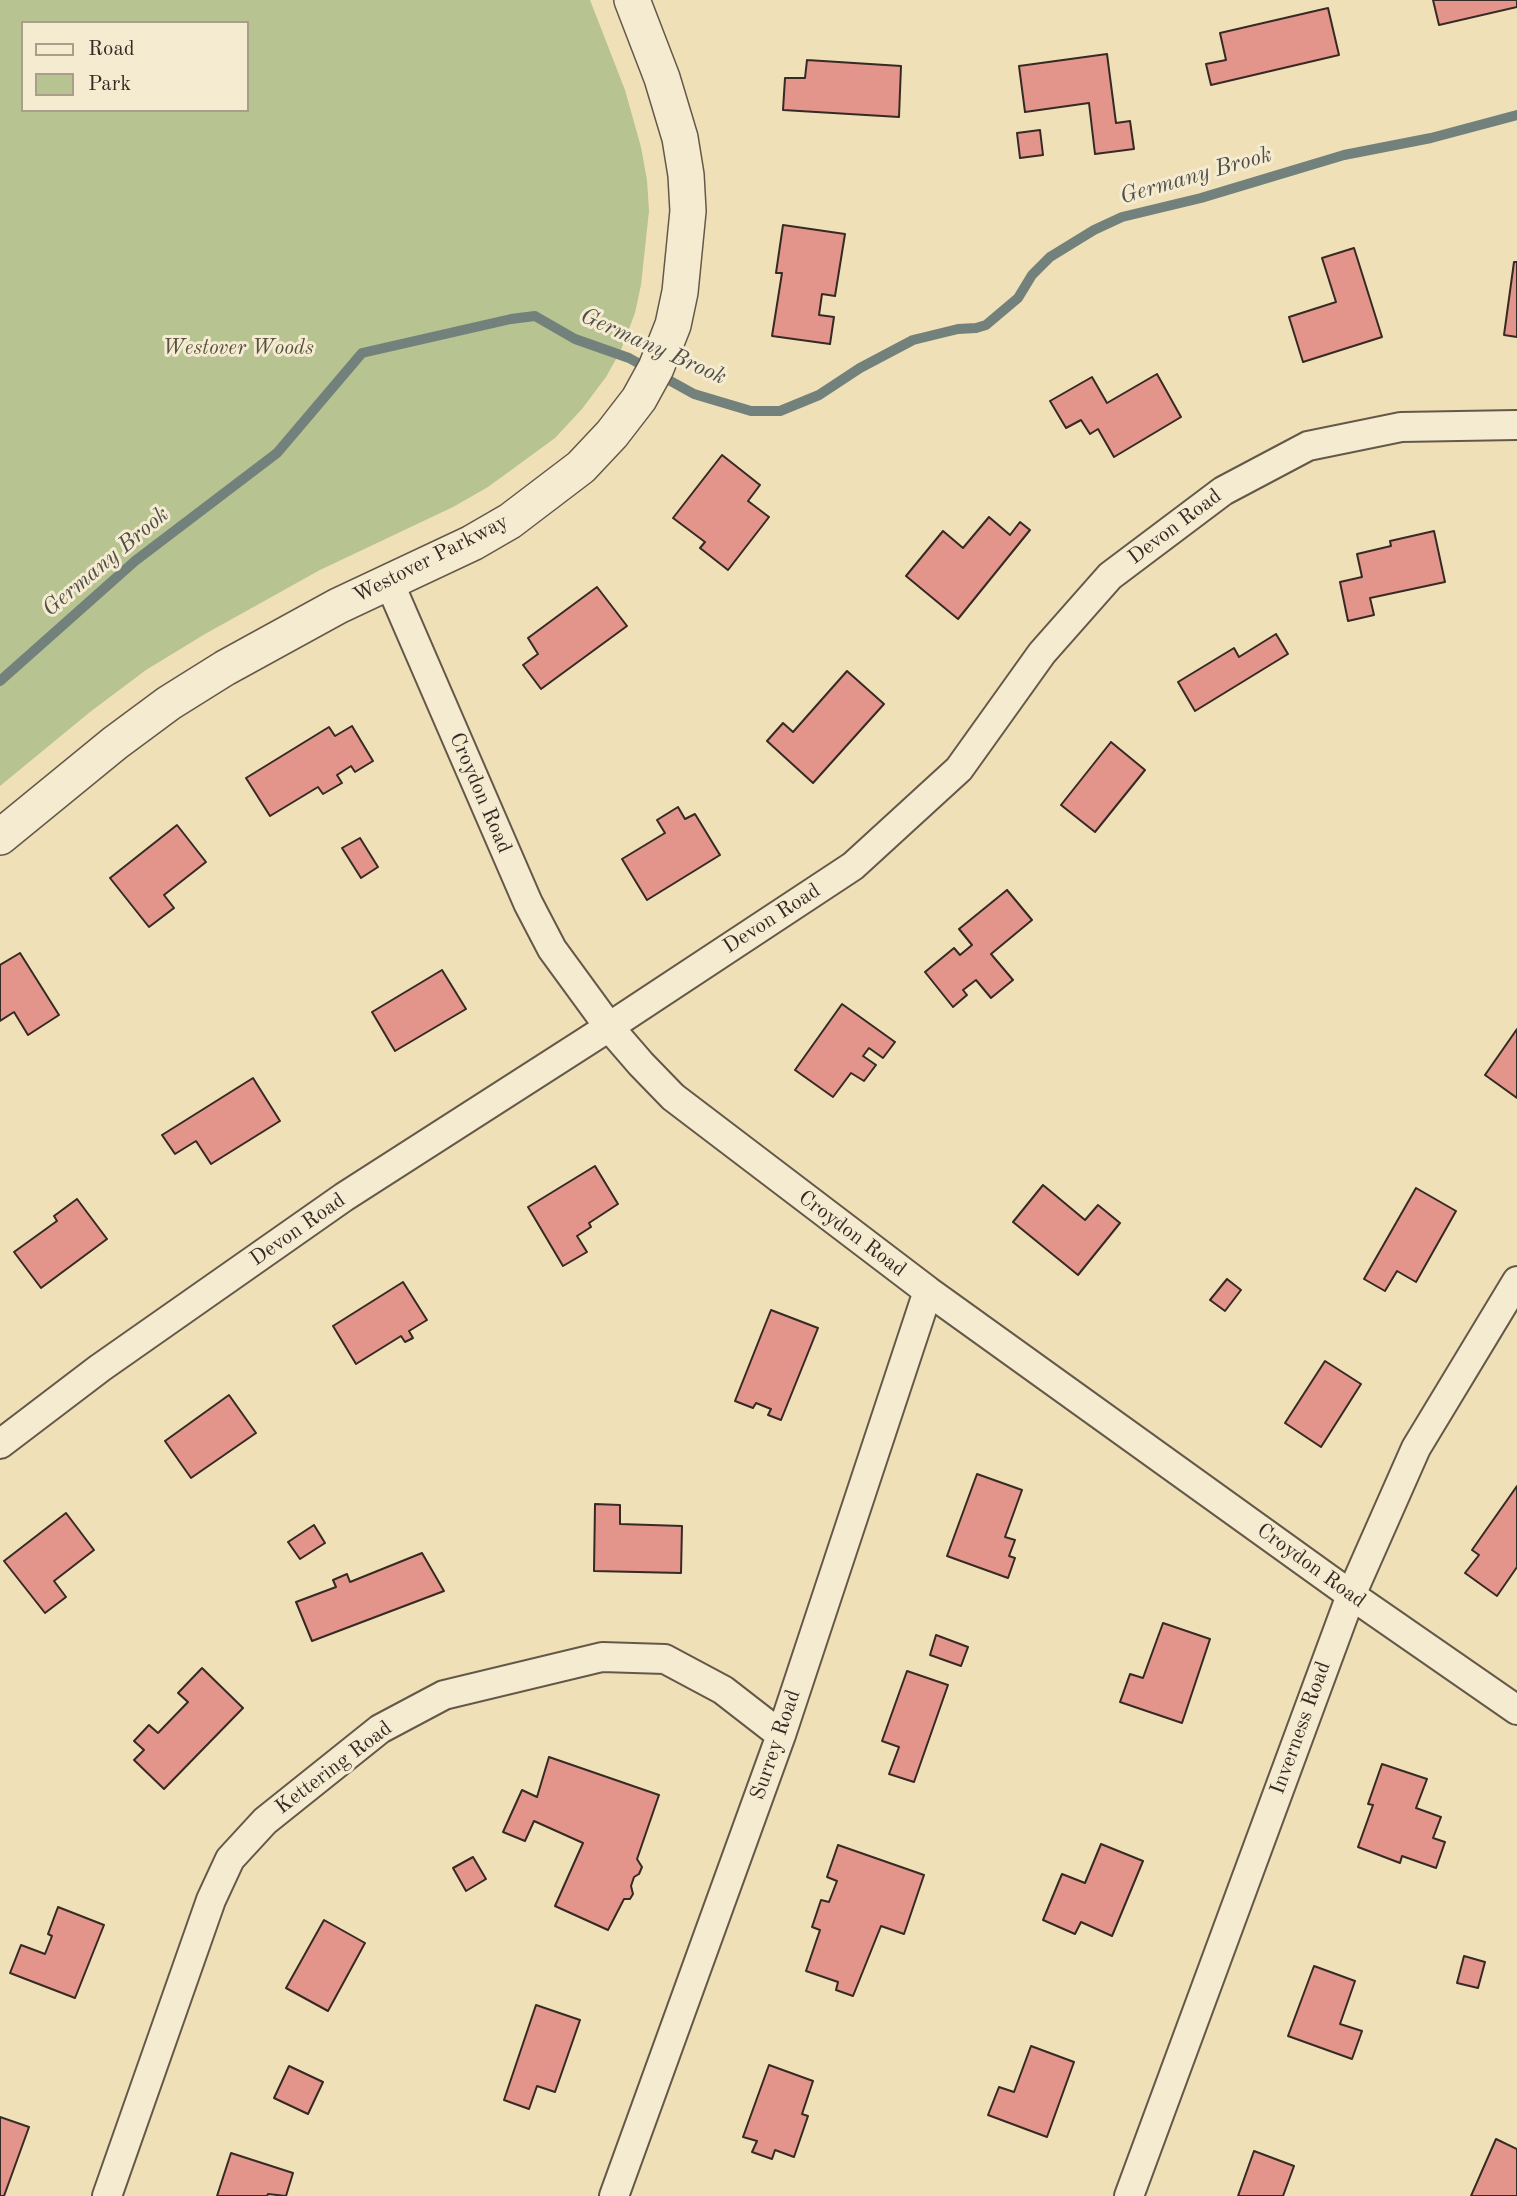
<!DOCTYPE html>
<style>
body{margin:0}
#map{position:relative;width:1517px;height:2196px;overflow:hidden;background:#f0e0b8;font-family:"Old Standard TT",serif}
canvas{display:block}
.legend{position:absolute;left:21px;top:21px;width:228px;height:91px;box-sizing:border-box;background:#f5ebd1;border:2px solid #a99e8c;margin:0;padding:9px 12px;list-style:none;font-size:21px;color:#362a24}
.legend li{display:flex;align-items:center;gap:14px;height:35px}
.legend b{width:35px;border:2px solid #a99e8c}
</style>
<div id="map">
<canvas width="1517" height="2196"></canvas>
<ul class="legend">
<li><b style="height:9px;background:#f5ebd1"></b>Road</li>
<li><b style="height:19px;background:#b7c390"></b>Park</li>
</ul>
</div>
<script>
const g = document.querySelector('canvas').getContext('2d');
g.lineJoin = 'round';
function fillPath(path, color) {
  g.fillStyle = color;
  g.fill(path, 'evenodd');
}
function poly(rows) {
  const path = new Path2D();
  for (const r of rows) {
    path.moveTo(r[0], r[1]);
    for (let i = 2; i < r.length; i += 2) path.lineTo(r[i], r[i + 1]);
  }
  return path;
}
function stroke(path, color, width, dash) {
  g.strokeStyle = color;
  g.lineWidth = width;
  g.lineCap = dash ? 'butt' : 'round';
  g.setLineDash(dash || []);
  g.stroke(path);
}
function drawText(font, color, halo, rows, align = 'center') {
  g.font = font + ' "Old Standard TT",serif';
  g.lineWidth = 6;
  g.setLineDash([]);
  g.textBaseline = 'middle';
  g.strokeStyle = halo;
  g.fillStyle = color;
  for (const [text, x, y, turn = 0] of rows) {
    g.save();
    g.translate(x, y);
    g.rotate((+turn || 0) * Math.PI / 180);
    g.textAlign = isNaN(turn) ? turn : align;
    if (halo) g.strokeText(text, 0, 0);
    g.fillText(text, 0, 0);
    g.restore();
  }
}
const green = poly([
 [0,0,590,0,625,90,641,147,647,180,649,211,641,285,635,313,621,350,606,377,582,409,555,438,488,487,453,507,320,570,205,634,146,670,90,712,0,786],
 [23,23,247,23,247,110,23,110]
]);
const stream = poly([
 [0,681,135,561,277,453,362,353,511,319,535,316,575,339,629,358,694,394,751,411,780,411,819,395,860,368,913,340,958,329,976,328,986,325,1018,298,1032,275,1050,257,1094,230,1122,217,1201,198,1344,155,1431,138,1517,115]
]);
const building = poly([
 [1433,0,1517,0,1517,7,1439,25,1433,0],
 [1328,8,1339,55,1211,85,1206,64,1226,60,1220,33,1328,8],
 [1107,54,1116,123,1130,121,1134,149,1095,154,1089,103,1025,112,1019,66,1107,54],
 [807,60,901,66,899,117,783,110,785,78,805,78,807,60],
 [1040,130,1043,155,1020,158,1017,133,1040,130],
 [783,225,845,234,835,296,822,294,819,315,834,317,830,344,772,336,782,273,776,273,783,225],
 [1354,248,1382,337,1303,362,1289,317,1336,302,1322,258,1354,248],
 [1514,262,1517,262,1517,337,1504,335,1514,262],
 [1157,374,1181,417,1114,457,1098,429,1090,434,1081,420,1066,428,1050,401,1092,377,1107,403,1157,374],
 [722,455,760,485,748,501,769,517,728,570,700,548,705,542,673,518,722,455],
 [989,517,1010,535,1020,522,1030,530,958,619,906,576,943,531,963,548,989,517],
 [1434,531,1445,582,1370,598,1374,615,1348,621,1340,582,1362,577,1357,554,1391,546,1390,541,1434,531],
 [597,587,627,626,541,689,523,665,538,654,528,638,597,587],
 [1276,634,1288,654,1195,711,1178,682,1234,648,1239,657,1276,634],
 [847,671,884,704,813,783,767,741,783,723,793,732,847,671],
 [352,726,373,761,355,772,351,766,337,775,342,783,323,794,318,787,270,816,246,778,329,727,335,736,352,726],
 [1111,742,1145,770,1095,832,1061,805,1111,742],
 [678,807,685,819,695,814,720,855,647,900,622,859,665,833,657,820,678,807],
 [177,825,206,862,164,895,174,908,149,927,110,878,177,825],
 [360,838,378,867,361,878,342,848,360,838],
 [1007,890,1032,920,991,954,1013,980,991,998,976,980,963,990,967,995,953,1007,925,972,954,948,960,955,972,945,959,929,1007,890],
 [20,953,59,1015,28,1035,14,1012,0,1021,0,965,20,953],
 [442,970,466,1009,395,1051,372,1012,442,970],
 [842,1004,895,1042,883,1058,869,1048,863,1056,876,1065,864,1081,851,1073,833,1097,795,1070,842,1004],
 [1517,1029,1517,1098,1485,1075,1517,1029],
 [253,1078,280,1121,211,1164,196,1141,175,1154,162,1135,253,1078],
 [595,1166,618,1204,589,1223,591,1227,577,1236,587,1252,563,1266,528,1207,595,1166],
 [1043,1185,1085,1220,1098,1205,1120,1223,1078,1275,1013,1222,1043,1185],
 [1416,1188,1456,1211,1416,1282,1397,1271,1385,1291,1364,1279,1416,1188],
 [77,1199,107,1239,41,1288,14,1252,57,1221,54,1216,77,1199],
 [1227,1279,1241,1290,1225,1311,1210,1300,1227,1279],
 [403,1282,427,1320,409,1331,413,1338,405,1342,401,1336,356,1364,333,1326,403,1282],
 [771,1310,818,1328,781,1420,768,1415,771,1409,756,1403,753,1408,735,1401,771,1310],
 [1325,1361,1361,1384,1321,1447,1285,1423,1325,1361],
 [229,1395,256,1433,191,1478,165,1441,229,1395],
 [977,1474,1022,1490,1005,1537,1015,1540,1009,1556,1015,1558,1008,1578,947,1556,977,1474],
 [1517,1486,1517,1567,1497,1596,1465,1573,1479,1555,1472,1550,1517,1486],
 [595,1504,620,1505,620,1524,682,1526,681,1573,594,1571,595,1504],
 [66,1513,94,1550,54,1581,66,1597,45,1613,4,1561,66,1513],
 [314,1525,325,1543,300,1559,288,1542,314,1525],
 [422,1553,444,1591,312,1641,296,1602,336,1587,333,1580,347,1574,350,1582,422,1553],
 [1163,1623,1210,1639,1182,1723,1120,1702,1130,1674,1143,1678,1163,1623],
 [936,1635,968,1647,961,1666,930,1655,936,1635],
 [202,1668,243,1708,164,1789,134,1760,144,1750,134,1741,149,1725,158,1733,188,1702,178,1693,202,1668],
 [907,1671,948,1685,914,1782,889,1774,899,1747,882,1741,907,1671],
 [549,1757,659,1795,637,1859,642,1867,639,1874,634,1877,631,1886,633,1894,630,1899,624,1899,608,1930,555,1906,583,1843,534,1821,525,1841,503,1832,522,1790,537,1797,549,1757],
 [1382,1764,1427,1779,1416,1808,1441,1817,1433,1838,1445,1842,1436,1868,1402,1856,1400,1863,1358,1847,1373,1805,1368,1804,1382,1764],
 [1101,1844,1143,1861,1112,1936,1081,1922,1075,1934,1043,1920,1062,1874,1085,1883,1101,1844],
 [838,1845,924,1875,904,1934,881,1926,853,1996,836,1990,838,1982,806,1971,820,1930,812,1927,821,1900,829,1902,837,1881,827,1877,838,1845],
 [473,1857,486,1879,466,1891,453,1868,473,1857],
 [58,1907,104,1925,75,1998,10,1973,21,1945,45,1954,52,1936,48,1934,58,1907],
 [324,1920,365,1943,328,2011,286,1988,324,1920],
 [1464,1956,1485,1962,1478,1988,1457,1983,1464,1956],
 [1314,1966,1355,1981,1340,2024,1362,2031,1352,2059,1288,2036,1314,1966],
 [536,2005,580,2020,555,2092,537,2086,529,2109,504,2100,536,2005],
 [1031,2046,1074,2062,1047,2137,988,2115,999,2087,1014,2092,1031,2046],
 [769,2065,813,2081,802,2114,808,2116,794,2157,775,2150,772,2159,752,2152,757,2141,743,2137,769,2065],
 [289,2066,323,2082,308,2114,274,2098,289,2066],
 [0,2117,29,2127,4,2196,0,2196,0,2117],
 [1496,2139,1517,2149,1517,2196,1471,2196,1496,2139],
 [1254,2151,1294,2166,1283,2196,1238,2196,1254,2151],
 [231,2153,293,2173,286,2196,268,2194,267,2196,217,2196,231,2153]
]);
const minor = poly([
 [389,582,528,903,552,949,609,1027,641,1064,673,1097,928,1291,1351,1595,1517,1710],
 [0,1444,100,1368,344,1197,609,1027,853,866,959,769,1042,653,1110,576,1223,491,1308,446,1401,427,1517,425],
 [107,2196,211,1900,230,1859,265,1821,380,1729,444,1695,602,1657,665,1659,723,1690,781,1735],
 [614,2196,781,1735,928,1291],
 [1129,2196,1351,1595,1416,1448,1517,1281]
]);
const tertiary = poly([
 [0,837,115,743,169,703,225,668,338,606,472,543,510,521,581,467,612,434,639,399,656,368,673,325,680,292,688,211,686,175,680,138,662,78,632,0]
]);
const parkNames = [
 ["Westover Woods",238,348]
];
const streetNames = [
 ["Devon Road",1175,527,-37],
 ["Westover Parkway",431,559,-27],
 ["Croydon Road",480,793,67],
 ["Devon Road",772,919,-33],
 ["Devon Road",298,1230,-35],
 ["Croydon Road",852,1234,37],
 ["Croydon Road",1311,1566,36],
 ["Inverness Road",1301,1728,-70],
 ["Surrey Road",776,1745,-71],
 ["Kettering Road",334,1768,-37]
];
const waterNames = [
 ["Germany Brook",1196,176,-16],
 ["Germany Brook",653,347,24],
 ["Germany Brook",106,562,-40]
];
fillPath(green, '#b7c390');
stroke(stream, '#73817c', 10);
fillPath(building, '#e3958b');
stroke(building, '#362a24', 2);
stroke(minor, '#645849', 32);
stroke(tertiary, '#645849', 38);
stroke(minor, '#f5ebd1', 28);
stroke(tertiary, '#f5ebd1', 35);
drawText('italic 21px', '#56503f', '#f5ebd1', parkNames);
drawText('21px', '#362a24', '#f5ebd1', streetNames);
drawText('italic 23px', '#4f4e48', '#f5ebd1', waterNames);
</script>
